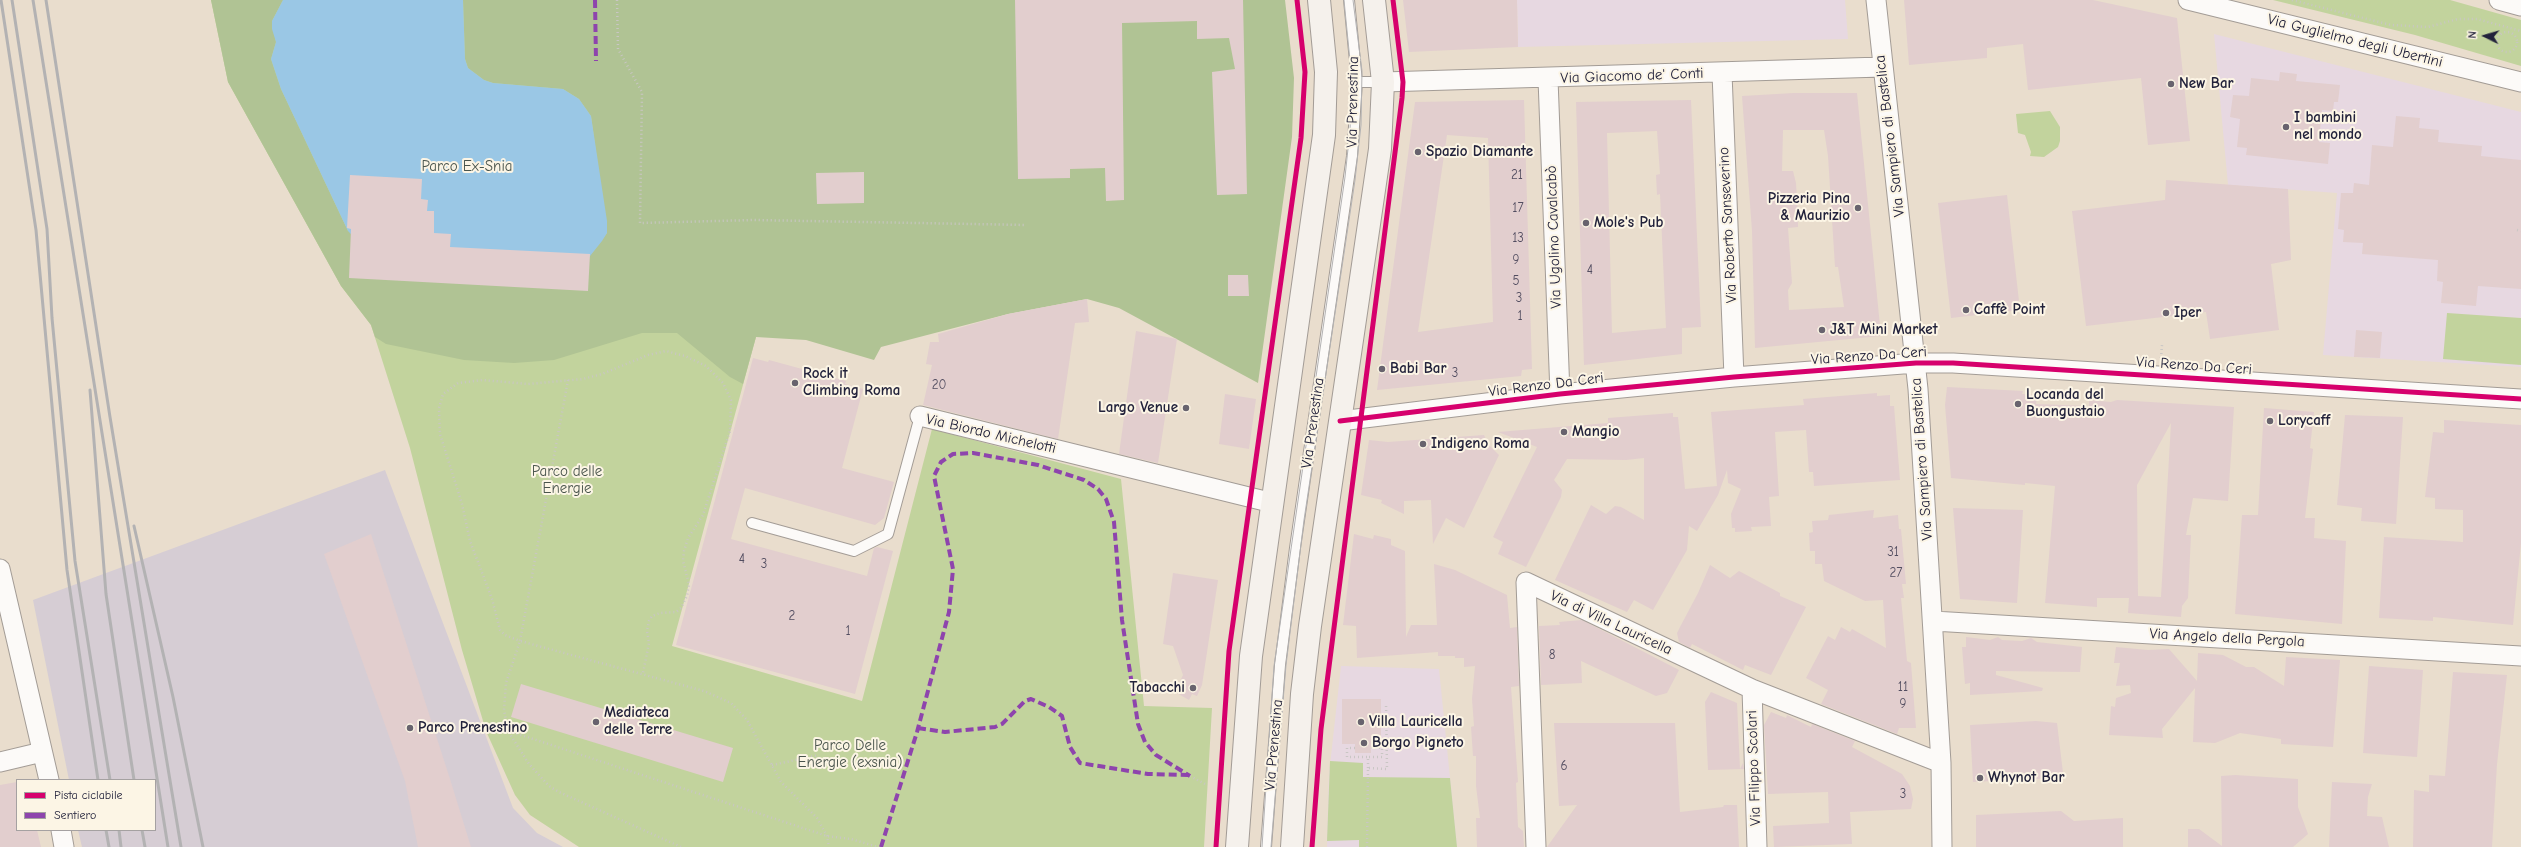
<!DOCTYPE html>
<meta charset="utf-8">
<style>
body{margin:0}
#map{position:relative;width:2521px;height:847px;overflow:hidden;background:#e9ddcd;font-family:"Comic Neue",sans-serif}
canvas{display:block}
.legend{position:absolute;left:16px;top:779px;width:140px;height:52px;box-sizing:border-box;background:#fcf5e5;border:1px solid #a5a1a1;margin:0;padding:5px 7px;list-style:none;font-size:12px;color:#22223b}
.legend li{display:flex;align-items:center;gap:8px;height:20px}
.legend b{width:20px;border:1px solid #a5a1a1}
.north{position:absolute;left:2465px;top:16px;width:40px;height:40px;-webkit-text-stroke:3px #fcf5e5;paint-order:stroke;rotate:275deg;font-size:11px;font-weight:700;line-height:16px;text-align:center;color:#22223b}
.north::after{content:'';display:block;margin:auto;width:14px;height:18px;background:#22223b;clip-path:polygon(50% 0,100% 100%,50% 72%,0 100%)}
</style>
<div id="map">
<canvas width="2521" height="847"></canvas>
<ul class="legend">
<li><b style="height:5px;background:#d6006c"></b>Pista ciclabile</li>
<li><b style="height:5px;background:#8e44ad"></b>Sentiero</li>
</ul>
<div class="north">N</div>
</div>
<script>
const g = document.querySelector('canvas').getContext('2d');
g.lineJoin = 'round';
function fillPath(path, color) {
  g.fillStyle = color;
  g.fill(path, 'evenodd');
}
function poly(rows) {
  const path = new Path2D();
  for (const r of rows) {
    if (r.length === 3) {
      path.moveTo(r[0] + r[2], r[1]);
      path.arc(r[0], r[1], r[2], 0, 2 * Math.PI);
      continue;
    }
    path.moveTo(r[0], r[1]);
    for (let i = 2; i < r.length; i += 2) path.lineTo(r[i], r[i + 1]);
  }
  return path;
}
function stroke(path, color, width, dash) {
  g.strokeStyle = color;
  g.lineWidth = width;
  g.lineCap = dash ? 'butt' : 'round';
  g.setLineDash(dash || []);
  g.stroke(path);
}
function drawText(font, color, halo, rows, align = 'center') {
  g.font = font + ' "Comic Neue",sans-serif';
  g.lineWidth = 4;
  g.setLineDash([]);
  g.textBaseline = 'middle';
  g.strokeStyle = halo;
  g.fillStyle = color;
  for (const [text, x, y, turn = 0] of rows) {
    g.save();
    g.translate(x, y);
    g.rotate((+turn || 0) * Math.PI / 180);
    g.textAlign = isNaN(turn) ? turn : align;
    if (halo) g.strokeText(text, 0, 0);
    g.fillText(text, 0, 0);
    g.restore();
  }
}
const built = poly([
 [1517,0,1845,0,1848,39,1518,47],
 [2214,34,2521,112,2521,367,2323,355,2337,193,2228,185],
 [1341,666,1439,669,1457,847,1327,847,1329,774]
]);
const industrial = poly([
 [385,470,513,808,537,833,563,847,82,847,78,830,155,830,155,780,69,780,33,600]
]);
const green = poly([
 [211,0,610,0,756,337,672,646,862,701,932,429,1121,479,1144,706,1212,708,1204,847,579,847,530,815,515,795,486,731,462,650,410,448,371,325,341,286,228,82],
 [2273,0,2450,0,2521,20,2521,66,2415,35],
 [2050,111,2060,127,2060,141,2058,147,2044,157,2030,156,2031,152,2025,135,2018,133,2016,114],
 [2447,313,2521,318,2521,365,2443,359],
 [1330,761,1363,763,1363,777,1450,778,1457,847,1359,847,1359,840,1327,841]
]);
const forest = poly([
 [211,0,283,0,272,21,276,42,271,59,281,89,348,231,586,261,607,233,591,116,579,99,563,89,493,83,484,80,468,68,465,59,463,0,1285,0,1294,78,1292,137,1258,383,1119,308,1087,299,1008,314,881,347,874,360,806,340,756,337,743,384,730,377,677,333,642,333,554,360,514,363,464,360,386,344,375,337,371,325,341,286,228,82]
]);
const water = poly([
 [283,0,463,0,465,59,468,68,484,80,493,83,563,89,579,99,591,116,607,221,607,233,602,241,586,261,369,253,348,231,281,89,271,59,276,42,272,29,272,21]
]);
const building = poly([
 [1015,0,1243,0,1247,194,1217,195,1212,72,1235,69,1229,38,1197,39,1197,21,1122,23,1124,200,1106,201,1105,168,1070,169,1070,178,1018,179],
 [1403,0,1517,0,1518,47,1409,52],
 [1904,0,2093,0,2177,18,2190,141,2148,145,2141,78,2028,90,2023,44,1987,48,1987,58,1909,65],
 [2280,72,2297,74,2296,81,2340,85,2338,102,2334,102,2333,111,2322,110,2319,142,2330,143,2328,164,2246,155,2247,148,2237,147,2240,119,2230,117,2233,95,2249,96,2251,78,2279,81],
 [1794,93,1857,93,1881,336,1755,348,1752,231,1742,96],
 [1783,130,1824,130,1828,156,1835,267,1838,267,1844,307,1789,310,1788,290,1792,283,1788,228,1798,227,1798,217,1796,183,1793,171,1782,171],
 [1524,100,1532,369,1522,370,1521,376,1377,390,1415,102],
 [1447,135,1488,138,1493,322,1418,332],
 [1691,100,1701,327,1682,328,1682,354,1584,365,1576,102],
 [1657,131,1660,174,1656,175,1657,195,1660,194,1666,328,1612,333,1607,133],
 [2396,116,2420,118,2419,128,2439,130,2438,142,2482,146,2481,156,2521,160,2521,289,2478,286,2476,306,2441,303,2443,282,2437,281,2438,260,2362,254,2363,243,2343,242,2344,230,2338,229,2341,193,2353,193,2354,183,2369,185,2372,145,2393,147],
 [864,172,864,203,817,204,816,173],
 [350,175,422,179,421,199,428,200,427,211,434,211,434,233,451,234,450,247,590,254,588,291,349,278,351,229,347,228],
 [2166,180,2288,189,2291,260,2271,264,2279,330,2210,339,2206,312,2086,326,2072,211,2165,200],
 [2007,195,2020,310,1951,318,1938,203],
 [1228,275,1248,275,1249,296,1228,296],
 [1087,299,1089,322,1075,323,1058,439,923,405,932,365,926,364,930,342,939,342,938,334,1008,314],
 [2356,330,2382,332,2380,358,2354,357],
 [1136,331,1177,339,1158,463,1119,454],
 [753,358,768,362,769,360,846,381,845,384,863,389,842,468,894,482,884,518,875,525,745,488,731,539,867,576,874,548,877,547,893,551,855,694,676,645],
 [1947,387,2023,391,2022,394,2037,395,2036,404,2089,406,2089,400,2111,402,2117,400,2234,407,2228,501,2193,498,2186,535,2191,535,2188,598,2182,606,2181,617,2128,613,2129,598,2097,598,2097,607,2045,603,2055,486,2025,483,2025,485,1951,478,1945,405],
 [2171,423,2161,597,2138,596,2137,485],
 [1877,393,1877,396,1890,395,1890,406,1894,406,1900,480,1814,486,1813,472,1809,472,1806,430,1775,432,1779,496,1769,497,1771,526,1751,527,1752,531,1735,532,1735,528,1732,528,1731,514,1741,489,1728,483,1727,470,1718,495,1697,531,1689,526,1687,550,1653,610,1634,600,1627,612,1555,580,1591,505,1606,514,1615,506,1621,507,1644,520,1644,458,1626,460,1567,459,1554,480,1562,490,1561,497,1526,567,1498,554,1503,542,1493,537,1537,447,1498,432,1608,423,1608,418,1673,413,1673,417,1678,417,1685,489,1717,486,1711,412,1804,405,1803,399],
 [1225,394,1256,399,1249,449,1219,444],
 [2264,408,2314,412,2310,448,2313,449,2305,518,2315,518,2314,538,2346,541,2342,624,2235,614,2242,515,2258,515],
 [2345,415,2403,417,2396,524,2361,521,2362,508,2337,505],
 [2444,420,2521,425,2521,543,2513,625,2433,617,2433,621,2379,618,2384,537,2463,542,2463,510,2435,509,2435,498,2425,497,2433,432,2444,433],
 [1484,435,1488,444,1499,455,1464,528,1446,518,1433,544,1431,500,1404,501,1404,514,1381,503,1382,500,1361,495,1369,440,1388,442],
 [1953,508,2023,510,2017,603,1960,599],
 [1874,510,1873,518,1898,515,1899,529,1901,529,1906,584,1902,584,1904,598,1901,598,1907,661,1911,663,1916,728,1899,728,1897,734,1821,704,1828,690,1806,678,1828,636,1835,640,1841,627,1850,632,1852,629,1886,648,1883,600,1865,601,1824,581,1822,564,1815,564,1815,551,1810,551,1809,533,1813,532,1812,521,1828,520,1829,515],
 [371,534,450,779,471,847,418,847,405,781,324,554],
 [1354,534,1373,539,1374,535,1391,539,1391,545,1405,551,1406,637,1411,625,1437,625,1434,564,1455,570,1507,595,1510,628,1517,627,1519,686,1511,687,1518,782,1516,783,1518,827,1523,831,1524,847,1477,847,1476,818,1480,818,1476,786,1476,756,1473,756,1471,727,1474,726,1472,699,1475,666,1464,667,1464,658,1455,658,1455,656,1438,656,1438,652,1357,658,1356,626,1343,625],
 [1710,565,1730,578,1739,571,1780,593,1780,596,1806,607,1771,675,1745,665,1743,670,1692,644,1690,648,1679,642,1677,633,1680,627,1698,593],
 [1173,573,1218,580,1202,685,1197,696,1192,694,1189,700,1175,692,1183,675,1173,646,1163,644],
 [1582,620,1679,670,1667,693,1656,696,1581,661,1582,683,1541,685,1539,626,1560,625,1559,622],
 [1966,637,1990,640,1998,637,2002,640,2022,641,2031,638,2037,642,2082,647,2080,672,1996,671,1996,675,2043,688,2042,691,1970,695,1970,683,1965,684,1962,647,1966,647],
 [2116,647,2148,650,2169,649,2197,681,2198,653,2223,655,2246,667,2254,667,2284,686,2286,657,2340,660,2333,747,2281,744,2281,739,2240,733,2215,743,2193,742,2195,688,2162,729,2163,738,2109,735,2111,706,2115,707,2116,698,2131,693,2130,685,2116,686,2120,663,2114,663],
 [2369,666,2423,670,2417,757,2363,753],
 [2453,672,2507,675,2497,764,2492,847,2413,847,2414,790,2429,792,2429,775,2445,776],
 [521,684,733,748,723,782,511,717],
 [1711,692,1737,703,1740,769,1743,763,1744,769,1708,770,1705,702],
 [1342,699,1381,699,1381,745,1371,745,1371,753,1355,753,1355,744,1342,744],
 [1771,712,1786,718,1787,715,1811,727,1812,724,1855,741,1852,747,1902,774,1910,786,1913,799,1911,809,1850,812,1852,844,1774,847,1773,826,1829,823,1828,792,1768,794,1764,725],
 [2036,721,2057,723,2063,773,2057,778,1973,782,1970,725],
 [1554,723,1675,723,1680,812,1723,807,1724,805,1737,805,1739,847,1547,847,1577,805,1559,806],
 [2235,775,2298,779,2298,807,2308,834,2293,847,2188,847,2188,829,2199,829,2222,846,2221,776],
 [17,782,17,830,37,830,41,847,0,847,0,785],
 [2332,782,2372,784,2368,797,2367,816,2382,817,2389,847,2329,847],
 [2061,811,2074,821,2123,818,2123,847,1976,847,1976,815]
]);
const path = poly([
 [617,0,618,49,642,92,640,223,754,220,1026,225],
 [2292,0,2391,25,2428,27,2458,19,2477,19,2521,31],
 [2507,42,10],
 [2517,230,2521,231],
 [2161,358,2162,345],
 [568,380,520,641,505,635,500,630,492,599,470,541,462,504,440,434,439,408,443,394,458,383,482,380,528,384,583,379,602,374,648,355,666,351,685,356,706,366,723,383,731,400,730,431,703,515,688,538,684,551,683,561,689,584,687,596,681,608,676,612,660,613,652,616,649,621,647,631,649,643,643,673],
 [509,731,827,836,851,839,878,847],
 [1355,748,1347,748,1347,757,1368,757],
 [772,765,819,755],
 [1368,768,1368,757,1382,757,1382,748,1371,747],
 [1190,776,1207,785],
 [681,847,559,792,549,786,529,764,508,731,504,710,506,683,520,641,704,691,731,703,747,720,781,782,817,818,827,836,829,847],
 [1367,847,1368,768,1387,769,1386,703]
]);
const lane = poly([
 [1357,82,1383,82],
 [752,523,854,551,888,534,920,416],
 [1266,847,1280,665,1295,548,1352,156,1357,82,1349,0]
]);
const street = poly([
 [1876,0,1918,389,1941,763,1942,847],
 [2188,0,2521,82],
 [2499,0,2521,6],
 [1722,73,1734,377],
 [1548,79,1560,394],
 [1383,82,1882,67],
 [920,416,1273,503],
 [1340,421,1560,394,1734,377,1916,363,1953,363,2521,399],
 [0,569,49,780],
 [1933,621,2521,656],
 [1752,689,1757,847],
 [0,762,42,752],
 [61,830,64,847],
 [1536,847,1526,582,1752,689,1941,763]
]);
const secondary = poly([
 [1237,847,1251,656,1324,135,1326,72,1319,0],
 [1292,847,1302,694,1310,626,1380,149,1383,82,1374,0]
]);
const tram = poly([
 [1262,847,1274,666,1345,177,1350,130,1352,81,1344,0],
 [1271,847,1286,665,1304,520,1355,180,1361,125,1362,71,1353,0]
]);
const rail = poly([
 [1,0,36,230,67,570,98,780],
 [12,0,47,229,52,318,75,561,110,780],
 [33,0,168,847],
 [46,0,110,417,181,847],
 [90,390,106,594,134,780],
 [134,526,173,697,203,847],
 [106,830,109,847],
 [119,830,121,847],
 [142,830,145,847]
]);
const quiet = poly([
 [595,0,596,61],
 [918,728,945,732,995,727,1002,724,1025,701,1031,699,1049,707,1062,716,1070,747,1080,763,1148,774,1188,775],
 [881,847,917,732,949,612,953,569,934,476,941,462,953,454,973,453,1038,465,1084,480,1098,489,1106,499,1114,522,1122,620,1138,724,1145,742,1156,755,1190,776]
]);
const cycleway = poly([
 [1340,421,1560,394,1734,377,1916,363,1953,363,2521,399],
 [1216,847,1229,651,1301,138,1305,72,1297,0],
 [1312,847,1321,729,1402,98,1403,82,1393,0]
]);
const markers = [
 [2171,84,4,"#68636e"],
 [2286,127,4,"#68636e"],
 [1418,152,4,"#68636e"],
 [1858,208,4,"#68636e"],
 [1586,223,4,"#68636e"],
 [1966,310,4,"#68636e"],
 [2166,313,4,"#68636e"],
 [1822,330,4,"#68636e"],
 [1382,369,4,"#68636e"],
 [795,383,4,"#68636e"],
 [2018,404,4,"#68636e"],
 [1186,408,4,"#68636e"],
 [2270,421,4,"#68636e"],
 [1564,432,4,"#68636e"],
 [1423,444,4,"#68636e"],
 [1193,688,4,"#68636e"],
 [596,722,4,"#68636e"],
 [1361,722,4,"#68636e"],
 [410,728,4,"#68636e"],
 [1364,743,4,"#68636e"],
 [1980,778,4,"#68636e"]
];
const numberNames = [
 ["21",1517,175],
 ["17",1518,208],
 ["13",1518,238],
 ["9",1516,260],
 ["4",1590,270],
 ["5",1516,281],
 ["3",1519,298],
 ["1",1520,316],
 ["3",1455,373],
 ["20",939,385],
 ["31",1893,552],
 ["4",742,559],
 ["3",764,564],
 ["27",1896,573],
 ["2",792,616],
 ["1",848,631],
 ["8",1552,655],
 ["11",1903,687],
 ["9",1903,704],
 ["6",1564,766],
 ["3",1903,794]
];
const streetNames = [
 ["Via Guglielmo degli Ubertini",2355,41,14],
 ["Via Giacomo de' Conti",1632,76,-2],
 ["Via Prenestina",1353,102,-89],
 ["Via Sampiero di Bastelica",1890,136,-97],
 ["Via Roberto Sanseverino",1728,225,-93],
 ["Via Ugolino Cavalcabò",1554,237,-92],
 ["Via Renzo Da Ceri",1869,356,-4],
 ["Via Renzo Da Ceri",2194,366,4],
 ["Via Renzo Da Ceri",1546,385,-7],
 ["Via Prenestina",1313,423,-82],
 ["Via Biordo Michelotti",991,434,13],
 ["Via Sampiero di Bastelica",1922,459,-94],
 ["Via di Villa Lauricella",1611,623,25],
 ["Via Angelo della Pergola",2227,638,3],
 ["Via Prenestina",1274,745,-85],
 ["Via Filippo Scolari",1754,768,-92]
];
const poiNames = [
 ["New Bar",2179,84],
 ["I bambini",2294,118],
 ["nel mondo",2294,135],
 ["Spazio Diamante",1426,152],
 ["Pizzeria Pina",1850,199,"right"],
 ["& Maurizio",1850,216,"right"],
 ["Mole's Pub",1594,223],
 ["Caffè Point",1974,310],
 ["Iper",2174,313],
 ["J&T Mini Market",1830,330],
 ["Babi Bar",1390,369],
 ["Rock it",803,374],
 ["Climbing Roma",803,391],
 ["Locanda del",2026,395],
 ["Buongustaio",2026,412],
 ["Largo Venue",1178,408,"right"],
 ["Lorycaff",2278,421],
 ["Mangio",1572,432],
 ["Indigeno Roma",1431,444],
 ["Tabacchi",1185,688,"right"],
 ["Mediateca",604,713],
 ["delle Terre",604,730],
 ["Villa Lauricella",1369,722],
 ["Parco Prenestino",418,728],
 ["Borgo Pigneto",1372,743],
 ["Whynot Bar",1988,778]
];
const parkNames = [
 ["Parco Ex-Snia",467,167],
 ["Parco delle",567,472],
 ["Energie",567,489],
 ["Parco Delle",850,746],
 ["Energie (exsnia)",850,763]
];
fillPath(built, '#e7d8e1');
fillPath(industrial, '#d6cdd4');
fillPath(green, '#c2d39d');
fillPath(forest, '#b0c394');
fillPath(water, '#9ac7e5');
fillPath(building, '#e2cece');
stroke(lane, '#a39c96', 12);
stroke(street, '#a39c96', 21);
stroke(secondary, '#a39c96', 24);
stroke(path, '#c9c6c4', 2.5, [1, 3]);
stroke(lane, '#fcfaf8', 10);
stroke(street, '#fcfaf8', 19);
stroke(secondary, '#f5f1ec', 22);
stroke(tram, '#b3b2b3', 1);
stroke(rail, '#b3b2b3', 3);
stroke(quiet, '#8e44ad', 4, [8, 4]);
stroke(cycleway, '#d6006c', 5);
for (const [x, y, r, color] of markers) {
  const dot = new Path2D();
  dot.arc(x, y, r, 0, 2 * Math.PI);
  g.fillStyle = color;
  g.fill(dot);
  stroke(dot, '#fcf5e5', 1.5);
}
drawText('13px', '#524d60', null, numberNames);
drawText('15px', '#22223b', '#fcf5e5', streetNames);
drawText('bold 15px', '#22223b', '#fcf5e5', poiNames, 'left');
drawText('15px', '#49544c', '#fcf5e5', parkNames);
</script>
